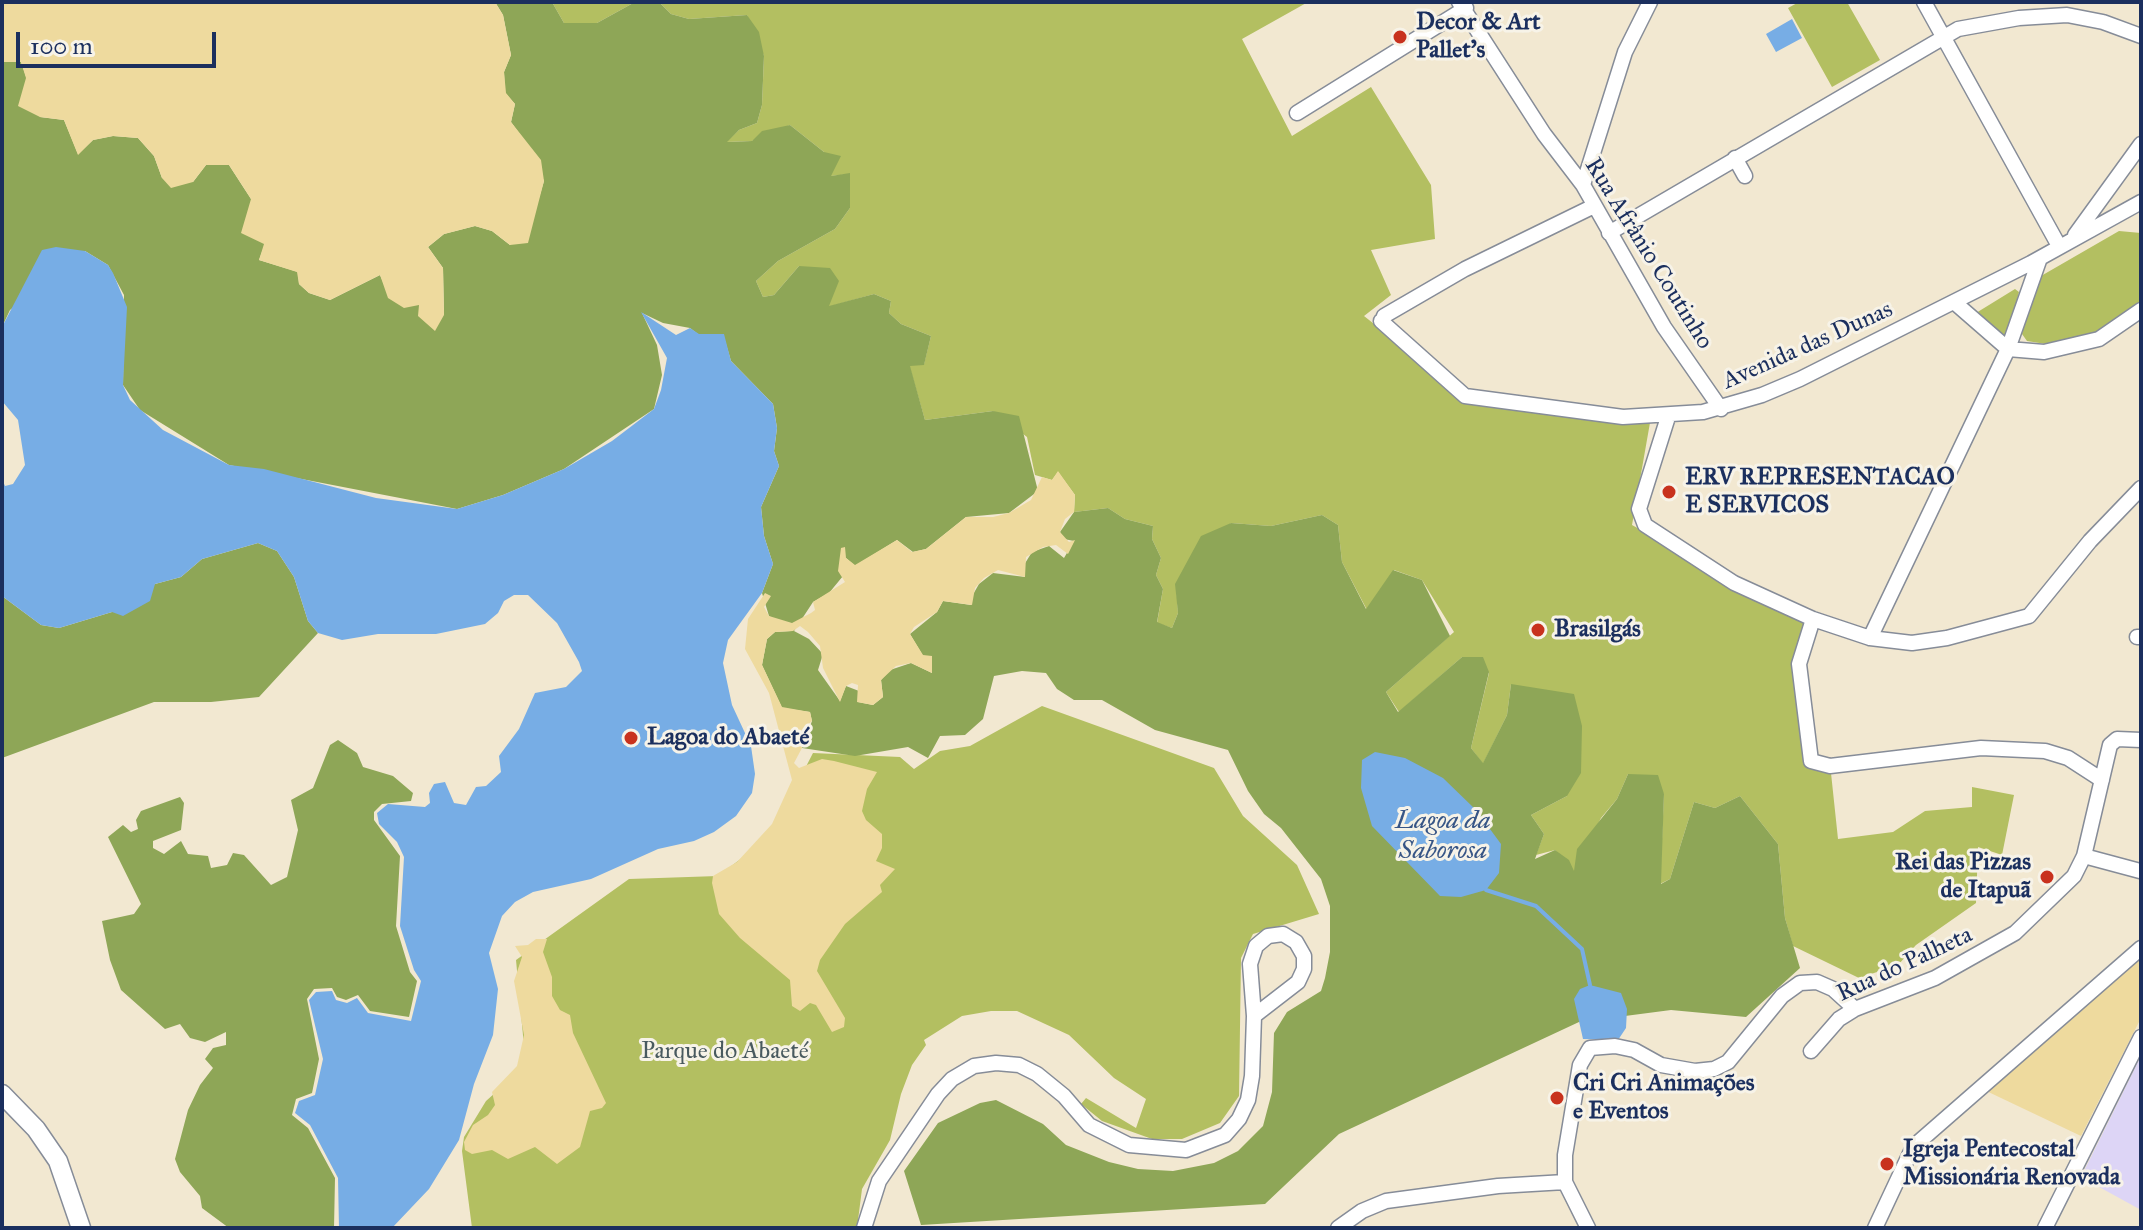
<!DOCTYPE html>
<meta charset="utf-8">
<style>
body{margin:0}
#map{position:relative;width:2143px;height:1230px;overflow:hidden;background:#f2e8d1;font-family:"IM FELL Great Primer",serif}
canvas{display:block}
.frame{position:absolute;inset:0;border:4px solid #1b2f5e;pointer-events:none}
.scale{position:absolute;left:16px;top:32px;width:200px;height:36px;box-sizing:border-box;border:4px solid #1b2f5e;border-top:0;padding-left:10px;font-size:24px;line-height:28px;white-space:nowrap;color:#1b2f5e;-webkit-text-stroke:6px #f7f3e8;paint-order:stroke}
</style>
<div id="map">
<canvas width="2143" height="1230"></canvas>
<div class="frame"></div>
<div class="scale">100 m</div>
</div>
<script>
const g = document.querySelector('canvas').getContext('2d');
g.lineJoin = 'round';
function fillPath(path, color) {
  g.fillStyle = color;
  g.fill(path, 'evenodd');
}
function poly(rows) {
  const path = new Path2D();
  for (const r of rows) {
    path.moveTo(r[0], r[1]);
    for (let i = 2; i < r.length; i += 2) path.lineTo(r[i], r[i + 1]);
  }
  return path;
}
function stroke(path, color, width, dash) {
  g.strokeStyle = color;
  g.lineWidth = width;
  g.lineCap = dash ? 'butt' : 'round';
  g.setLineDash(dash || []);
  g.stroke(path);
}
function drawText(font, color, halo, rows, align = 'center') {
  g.font = font + ' "IM FELL Great Primer",serif';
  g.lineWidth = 6;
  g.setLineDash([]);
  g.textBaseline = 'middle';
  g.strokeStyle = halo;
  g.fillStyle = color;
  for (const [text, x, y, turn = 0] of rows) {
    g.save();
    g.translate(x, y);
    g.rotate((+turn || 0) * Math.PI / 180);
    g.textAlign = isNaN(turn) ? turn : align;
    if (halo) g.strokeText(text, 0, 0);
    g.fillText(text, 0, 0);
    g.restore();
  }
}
const built = poly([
 [2141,1056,2141,1210,2081,1177]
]);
const green = poly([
 [552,2,635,2,597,23,564,23],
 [659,2,1308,2,1242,39,1292,136,1371,87,1431,185,1435,239,1371,250,1391,295,1364,316,1465,396,1651,417,1632,525,1804,621,1799,664,1811,761,1831,773,1838,839,1893,832,1925,811,1972,807,1972,787,2014,795,2002,855,1978,847,1976,903,1916,945,1898,965,1859,978,1793,946,1785,918,1778,844,1740,796,1715,808,1694,802,1670,879,1660,884,1664,794,1628,774,1617,799,1601,818,1574,873,1555,850,1536,855,1544,834,1531,815,1567,796,1511,684,1507,715,1483,764,1471,748,1489,673,1462,657,1399,712,1386,692,1454,632,1422,580,1394,570,1367,610,1342,562,1338,525,1322,515,1271,526,1231,523,1176,583,1178,613,1172,628,1157,623,1163,589,1156,575,1161,558,1152,539,1153,526,1125,519,1108,508,1074,512,1075,495,1058,472,1052,480,1035,475,1027,437,993,411,925,420,909,365,924,364,931,336,901,324,889,313,891,301,874,294,828,307,799,266,774,295,763,297,756,281,778,261,835,229,850,208,850,174,831,176,824,152,790,125,752,141,726,142,739,130,757,123,762,105,764,56,747,15,689,19,671,14],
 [1799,2,1847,2,1880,60,1832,87,1788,8],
 [2119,231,2141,233,2141,300,2129,313,2093,335,2052,345,2027,341,2022,334,2024,316,2041,276],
 [2015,289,2019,292,2008,335,2002,338,1976,313],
 [1042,706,1214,768,1243,816,1297,865,1319,914,1253,934,1241,958,1239,1096,1220,1123,1182,1139,1152,1139,1102,1121,1081,1104,1086,1098,1136,1128,1146,1099,1114,1078,1069,1035,1017,1011,991,1011,962,1016,924,1040,926,1045,912,1065,901,1094,890,1140,862,1189,857,1228,472,1228,462,1151,464,1137,486,1101,515,1075,524,1046,516,960,629,879,718,876,750,852,779,819,813,753,900,757,914,769,940,751,970,746]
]);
const forest = poly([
 [495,2,552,2,564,23,597,23,635,2,659,2,671,14,689,19,747,15,759,32,764,56,762,105,757,123,739,130,727,142,752,141,762,131,790,125,824,152,841,156,831,176,850,173,850,208,835,229,778,261,756,281,763,297,774,295,799,266,830,268,839,281,829,306,874,294,891,301,889,313,901,324,931,336,924,365,910,366,925,420,993,411,1019,416,1038,491,1009,513,966,517,926,549,913,552,897,540,855,566,846,558,843,576,829,593,813,602,794,631,809,639,823,654,818,670,840,701,846,686,859,691,858,702,873,705,883,697,881,680,890,670,911,663,932,673,932,657,923,656,910,634,937,612,943,601,971,605,971,598,979,584,993,573,1025,577,1024,565,1032,552,1049,546,1064,558,1074,541,1064,539,1060,532,1074,512,1108,508,1125,519,1153,526,1152,539,1161,558,1156,575,1163,589,1157,622,1172,628,1178,613,1175,584,1201,536,1231,523,1271,526,1322,515,1338,525,1342,562,1366,609,1393,570,1422,580,1450,636,1386,692,1398,712,1462,657,1483,657,1489,672,1471,748,1483,763,1507,715,1511,684,1574,694,1582,726,1581,773,1567,796,1531,815,1544,834,1535,859,1555,850,1569,860,1574,871,1577,849,1617,799,1628,774,1658,775,1664,794,1661,884,1670,879,1694,802,1715,808,1740,796,1778,844,1785,918,1800,968,1746,1017,1671,1010,1579,1022,1339,1134,1265,1204,921,1225,904,1171,938,1123,980,1103,996,1100,1043,1124,1066,1145,1109,1162,1138,1169,1173,1171,1214,1163,1238,1151,1263,1126,1272,1092,1274,1033,1287,1012,1321,991,1325,978,1330,952,1330,906,1321,879,1281,828,1264,814,1248,791,1228,750,1155,730,1102,700,1074,700,1057,689,1046,673,1022,671,994,676,983,719,965,735,940,736,928,758,908,747,855,756,802,748,812,721,810,712,782,708,762,665,767,639,775,632,792,631,769,616,762,593,773,564,764,536,761,507,779,466,774,451,777,428,773,404,731,361,723,334,699,335,690,328,663,323,642,313,657,345,662,375,654,409,564,469,503,495,457,509,229,465,140,410,123,385,124,295,108,265,85,251,10,310,2,327,2,62,21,62,40,117,64,120,78,154,93,140,113,136,138,138,154,156,162,178,193,182,206,165,229,165,251,199,265,244,259,260,298,272,299,284,309,293,330,300,380,275,384,284,444,315,443,268,428,247,444,234,475,226,492,231,510,245,533,218,544,181,528,146,511,122,515,104,505,93,504,72,511,55,503,15],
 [258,543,277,551,294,577,308,621,318,633,259,697,211,702,154,702,2,758,2,596,41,625,59,628,112,612,155,584,181,577,202,559],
 [338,740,357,753,363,767,393,776,413,793,411,801,382,804,374,812,374,820,400,856,396,926,410,972,417,981,409,1017,370,1011,358,995,346,1000,337,997,332,988,314,989,307,999,319,1059,312,1093,296,1099,292,1115,308,1128,335,1178,334,1228,229,1228,202,1208,200,1196,180,1172,175,1159,188,1110,200,1085,213,1068,205,1059,213,1048,226,1045,226,1032,205,1042,190,1038,180,1024,165,1029,121,990,110,960,102,921,134,914,141,904,108,837,123,825,131,832,138,829,136,820,141,811,180,797,184,803,181,830,153,841,153,848,164,854,181,841,188,854,208,856,211,868,227,865,233,853,244,855,271,885,287,877,298,830,291,800,313,788,330,745]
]);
const sand = poly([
 [2,2,495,2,503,15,511,55,504,72,506,93,515,104,511,122,541,160,544,181,528,243,510,245,492,231,475,226,444,234,428,247,443,268,444,315,435,331,418,316,419,305,404,308,388,298,380,275,330,300,309,293,299,284,297,272,259,260,264,244,241,233,251,199,229,165,206,165,193,182,171,188,162,178,154,156,138,138,113,136,93,140,78,155,64,120,40,117,18,106,26,78,21,62,2,62],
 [1058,471,1075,495,1074,512,1065,519,1060,532,1069,542,1075,540,1068,554,1056,545,1043,547,1026,557,1025,577,998,570,984,578,975,588,972,605,943,601,937,612,914,627,910,634,923,655,932,656,932,673,911,663,896,666,881,680,883,697,873,705,857,702,858,685,852,683,846,686,840,702,823,668,820,646,808,632,800,626,793,631,775,632,767,639,762,665,782,707,810,712,812,721,803,729,802,748,794,763,799,768,822,759,834,761,877,772,867,789,862,811,866,820,882,834,882,848,876,861,895,869,880,885,882,892,845,924,820,960,817,971,845,1018,844,1027,832,1032,816,1005,810,1003,800,1011,792,1006,790,980,740,938,719,914,712,883,713,876,737,862,772,824,792,780,769,693,745,649,748,619,765,593,771,596,764,607,769,616,792,623,811,613,815,610,813,602,845,582,838,571,841,548,845,547,846,558,855,565,897,540,912,552,926,549,966,517,993,517,1009,513,1031,500,1042,477,1052,480],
 [536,939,547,939,543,952,552,977,552,996,560,1010,570,1015,573,1033,606,1103,602,1108,590,1111,580,1147,557,1164,535,1147,508,1159,492,1150,472,1154,465,1150,464,1142,473,1125,488,1115,495,1105,492,1092,517,1066,524,1035,514,981,522,957,515,946,528,945],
 [2141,955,2141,1018,2081,1136,1980,1088]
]);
const water = poly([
 [1792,19,1802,38,1776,52,1766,34],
 [56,247,85,251,108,265,113,273,127,307,123,385,130,400,163,430,229,465,264,469,376,498,457,509,503,495,564,469,612,441,654,409,661,390,667,358,641,312,676,335,690,328,699,334,724,334,731,361,773,404,777,428,774,451,779,466,761,507,764,536,773,564,762,593,728,640,723,663,732,705,751,746,755,774,752,793,736,816,714,832,694,841,658,849,591,879,533,892,515,902,502,916,489,953,498,989,493,1035,474,1084,459,1140,429,1189,392,1228,339,1228,338,1178,310,1125,295,1113,299,1101,315,1095,323,1059,309,1000,316,992,332,991,336,1000,347,1003,357,998,368,1013,411,1021,421,981,414,970,400,926,404,857,397,842,379,824,377,813,388,804,425,807,430,803,429,793,434,784,445,782,454,803,466,805,476,787,486,786,501,772,499,756,519,729,535,693,566,687,582,671,579,662,557,623,528,595,514,595,504,601,498,613,485,624,436,634,378,634,342,640,318,633,308,621,294,577,277,551,258,543,202,559,181,577,155,584,150,601,123,616,112,612,59,628,41,625,2,596,2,479,5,486,13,484,25,465,18,420,2,401,2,327,42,250],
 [1375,752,1405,758,1443,778,1476,810,1501,844,1499,873,1486,890,1461,897,1440,896,1372,826,1361,788,1362,760],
 [1590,985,1621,993,1627,1009,1626,1028,1618,1040,1583,1039,1574,999,1580,989]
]);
const stream = poly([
 [1486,890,1536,906,1582,949,1590,985]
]);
const minor = poly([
 [1459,2,1544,134,1583,185,1664,327,1721,409],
 [1924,2,2059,246],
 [1297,113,1466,8],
 [1735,158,1745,176],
 [1583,185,1625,52,1650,2],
 [1609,233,1958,29,2019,18,2067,15,2103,22,2141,36],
 [2075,235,2141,144],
 [1954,302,2008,349,2044,352,2099,339,2141,310],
 [1384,316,1465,269,1594,206],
 [1381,321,1465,396,1623,417,1703,412,1762,395,1800,379,2031,263,2141,202],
 [1668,417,1639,509,1645,525,1734,583,1813,619,1870,638,1912,643,1947,638,2029,616,2090,541,2141,488],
 [1813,619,1799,664,1811,761,1830,766,1981,748,2045,751,2068,758,2102,780],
 [2137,637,2141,637],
 [1870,638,2008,349,2040,258],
 [2084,856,2140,871],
 [1811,1051,1839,1019,1855,1009,1935,978,2015,933,2074,876,2084,856,2110,745,2117,739,2141,740],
 [864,1228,879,1181,938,1094,952,1079,974,1066,996,1063,1019,1065,1037,1074,1064,1096,1089,1125,1129,1145,1186,1150,1225,1135,1239,1119,1248,1100,1252,1076,1254,1016,1250,964,1256,946,1268,936,1283,934,1296,942,1304,956,1304,969,1298,982,1254,1016],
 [1338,1228,1362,1211,1386,1201,1498,1186,1565,1182],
 [1588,1228,1565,1182,1565,1155,1580,1065,1590,1048,1615,1046,1634,1050,1661,1065,1695,1071,1714,1069,1728,1062,1782,996,1800,983,1817,982,1833,989,1855,1009],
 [1875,1228,1913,1147,2141,948],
 [2045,1228,2141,1037]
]);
const tertiary = poly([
 [2,1094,36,1129,58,1161,81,1228]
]);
const markers = [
 [1400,37,8,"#c8321e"],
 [1669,492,8,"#c8321e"],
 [1538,630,8,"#c8321e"],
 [631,738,8,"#c8321e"],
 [2047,877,8,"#c8321e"],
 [1557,1098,8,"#c8321e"],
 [1887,1164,8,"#c8321e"]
];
const poiNames = [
 ["Decor & Art",1416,23],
 ["Pallet's",1416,51],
 ["ERV REPRESENTACAO",1685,478],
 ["E SERVICOS",1685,506],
 ["Brasilgás",1554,630],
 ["Lagoa do Abaeté",647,738],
 ["Rei das Pizzas",2031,863,"right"],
 ["de Itapuã",2031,891,"right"],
 ["Cri Cri Animações",1573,1084],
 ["e Eventos",1573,1112],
 ["Igreja Pentecostal",1903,1150],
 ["Missionária Renovada",1903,1178]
];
const streetNames = [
 ["Rua Afrânio Coutinho",1648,254,58],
 ["Avenida das Dunas",1808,346,-24],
 ["Rua do Palheta",1905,965,-25]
];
const parkNames = [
 ["Parque do Abaeté",725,1052]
];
const waterNames = [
 ["Lagoa da",1443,822],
 ["Saborosa",1443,852]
];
fillPath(built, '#ddd5f6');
fillPath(green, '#b3bf61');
fillPath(forest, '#8ea657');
fillPath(sand, '#eeda9e');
fillPath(water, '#77ade5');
stroke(stream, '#77ade5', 4);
stroke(minor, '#868c98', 17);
stroke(tertiary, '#868c98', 21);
stroke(minor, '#fff', 14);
stroke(tertiary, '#fff', 18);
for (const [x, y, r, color] of markers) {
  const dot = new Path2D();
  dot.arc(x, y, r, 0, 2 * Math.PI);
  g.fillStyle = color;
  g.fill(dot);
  stroke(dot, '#f7f3e8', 3);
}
drawText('bold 24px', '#1b2f5e', '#f7f3e8', poiNames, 'left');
drawText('24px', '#1b2f5e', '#f7f3e8', streetNames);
drawText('24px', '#495a5f', '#f7f3e8', parkNames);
drawText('italic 26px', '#375586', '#f7f3e8', waterNames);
</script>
